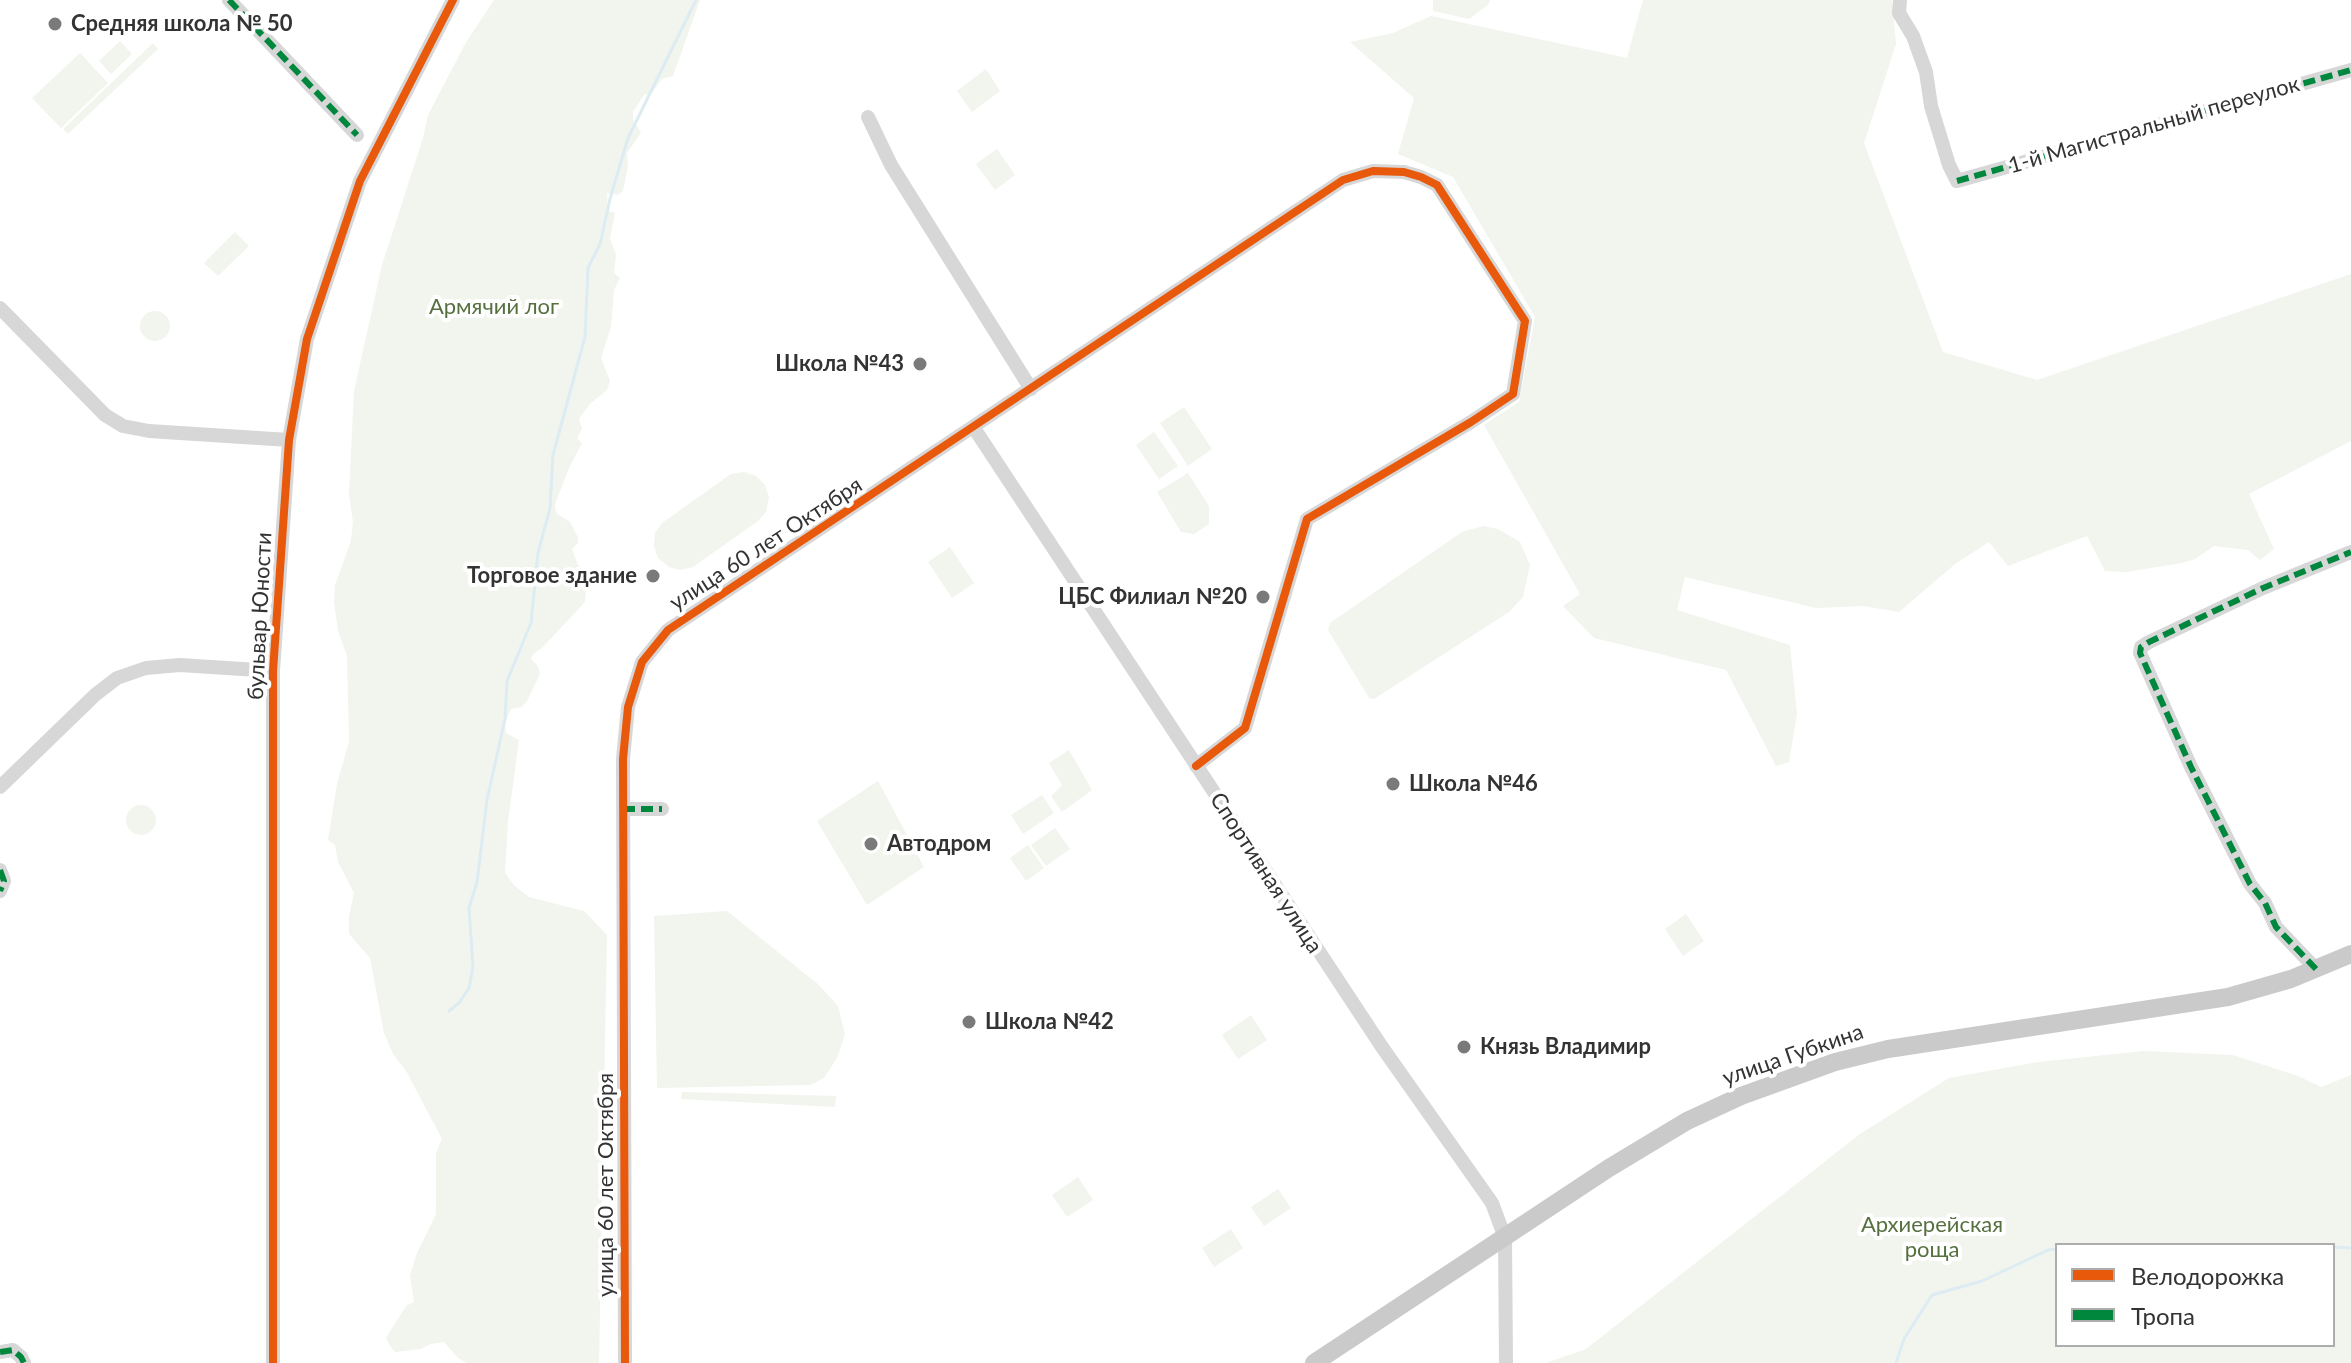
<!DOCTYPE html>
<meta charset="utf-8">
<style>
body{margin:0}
#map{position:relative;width:2351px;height:1363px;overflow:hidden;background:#fff;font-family:Lato,sans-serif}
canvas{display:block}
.legend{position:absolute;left:2055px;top:1243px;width:280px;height:104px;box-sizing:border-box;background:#fff;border:2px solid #adadad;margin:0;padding:10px 14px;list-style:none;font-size:24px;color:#333}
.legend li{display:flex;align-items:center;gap:16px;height:40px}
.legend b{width:40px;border:2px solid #adadad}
</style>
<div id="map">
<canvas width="2351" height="1363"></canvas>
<ul class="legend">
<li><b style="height:10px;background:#e8590c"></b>Велодорожка</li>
<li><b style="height:10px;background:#00873e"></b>Тропа</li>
</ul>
</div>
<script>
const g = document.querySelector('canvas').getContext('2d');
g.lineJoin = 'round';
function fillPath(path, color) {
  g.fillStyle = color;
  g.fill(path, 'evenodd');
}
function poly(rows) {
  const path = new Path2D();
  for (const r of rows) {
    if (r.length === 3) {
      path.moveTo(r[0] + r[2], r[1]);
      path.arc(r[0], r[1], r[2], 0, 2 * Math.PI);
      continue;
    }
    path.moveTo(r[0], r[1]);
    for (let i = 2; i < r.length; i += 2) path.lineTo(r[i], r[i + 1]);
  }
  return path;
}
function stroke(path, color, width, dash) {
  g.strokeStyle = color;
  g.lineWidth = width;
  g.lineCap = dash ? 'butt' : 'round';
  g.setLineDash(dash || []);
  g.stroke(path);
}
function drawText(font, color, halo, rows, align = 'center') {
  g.font = font + ' Lato,sans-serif';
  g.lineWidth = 8;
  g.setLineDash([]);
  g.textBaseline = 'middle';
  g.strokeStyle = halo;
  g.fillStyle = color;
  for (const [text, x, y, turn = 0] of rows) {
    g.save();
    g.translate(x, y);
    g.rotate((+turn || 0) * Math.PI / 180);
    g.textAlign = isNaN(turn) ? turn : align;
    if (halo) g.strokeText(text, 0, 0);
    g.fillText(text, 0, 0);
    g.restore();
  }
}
const green = poly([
 [494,0,700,0,673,76,662,79,651,94,644,95,633,112,633,119,641,133,627,153,628,166,623,191,618,195,607,193,608,211,615,213,610,238,616,255,614,273,620,278,614,290,611,327,601,358,610,381,607,390,590,404,579,419,582,429,577,438,582,443,569,468,555,504,556,513,570,522,578,537,578,543,572,549,578,565,587,575,585,602,542,648,533,654,531,659,538,666,540,674,527,701,522,707,511,709,505,722,506,733,519,740,508,822,505,873,514,885,529,897,584,911,607,935,599,1363,467,1363,458,1358,444,1342,431,1344,420,1349,395,1352,390,1346,386,1338,406,1306,414,1302,410,1276,417,1253,436,1214,436,1153,442,1139,406,1071,393,1054,384,1033,370,958,349,934,349,916,354,893,338,862,335,845,328,840,337,784,349,741,347,656,338,631,334,602,335,585,351,541,353,522,349,494,354,391,382,265,423,138,428,115,465,44],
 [1433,0,1490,0,1488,5,1469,19,1433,11],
 [1643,0,1892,0,1896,44,1864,143,1943,352,2037,380,2351,274,2351,441,2249,494,2274,549,2260,560,2248,550,2214,546,2195,559,2182,563,2126,572,2105,571,2087,536,2008,566,1989,542,1955,564,1899,612,1863,606,1816,608,1685,577,1677,610,1790,645,1797,714,1789,762,1776,766,1726,670,1594,638,1563,606,1580,594,1484,425,1519,402,1535,317,1453,177,1398,154,1414,98,1350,42,1393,33,1431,16,1627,58],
 [120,41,132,54,111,74,99,61],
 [153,43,158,49,68,134,63,129],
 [80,53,108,83,61,128,32,98],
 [986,69,1000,91,972,112,957,91],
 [997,149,1015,175,995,190,976,164],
 [235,232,249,246,218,276,204,263],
 [155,326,15],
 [1184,407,1212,449,1188,466,1160,423],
 [1154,432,1178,466,1159,479,1136,445],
 [744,472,756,476,765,485,769,497,766,512,758,521,693,567,680,570,669,567,658,558,654,546,655,533,662,523,731,474],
 [1188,473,1209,506,1209,524,1194,534,1181,532,1157,492],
 [1483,526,1498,529,1520,542,1530,565,1523,597,1509,612,1374,699,1369,698,1328,630,1330,623,1462,532],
 [950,547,974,583,952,598,928,562],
 [1069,750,1092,790,1062,812,1051,796,1062,785,1049,763],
 [878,781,924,867,867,905,817,821],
 [1042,795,1054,813,1023,834,1011,815],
 [141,820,15],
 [1055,828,1070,849,1046,866,1031,845],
 [1028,845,1044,868,1026,881,1010,858],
 [727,911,819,985,838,1006,845,1034,837,1058,824,1078,810,1085,657,1088,654,916],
 [1686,914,1704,941,1683,956,1665,929],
 [1251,1015,1267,1040,1238,1059,1222,1035],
 [2144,1051,2233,1055,2298,1076,2321,1087,2351,1075,2351,1363,1546,1363,1586,1349,1860,1134,1949,1078,2038,1062],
 [2333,1245,2333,1345,2057,1345,2057,1245],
 [682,1092,836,1096,835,1107,681,1099],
 [1078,1177,1093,1200,1067,1217,1052,1195],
 [1278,1189,1291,1208,1264,1226,1251,1207],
 [1231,1229,1243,1248,1214,1267,1202,1248]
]);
const stream = poly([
 [449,1011,459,1003,469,988,473,967,469,908,477,882,487,800,505,719,507,681,531,623,538,553,550,508,553,455,585,337,588,268,600,244,610,199,628,138,696,0],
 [2222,1245,2280,1245],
 [2333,1247,2351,1248],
 [1896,1363,1904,1339,1932,1295,1982,1281,2048,1250,2057,1249]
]);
const minor = poly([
 [229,0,357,135],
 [1900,0,1899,13,1913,36,1926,72,1931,106,1949,165,1957,181,2351,70],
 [868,117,891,165,1031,389],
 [0,308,105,415,123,426,149,431,289,440],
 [974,428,1382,1047,1492,1203,1505,1238,1506,1363],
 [0,787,95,695,117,678,146,668,180,665,273,671],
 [623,809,662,809],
 [0,870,4,881,0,891],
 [2316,969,2276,927,2265,903,2250,884,2191,767,2140,653,2141,647,2149,642,2263,588,2351,552],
 [0,1352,13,1350,21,1357,24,1363],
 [273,1363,273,671,289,440,307,339,360,181,453,0],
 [625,1363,623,759,628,707,642,662,668,630,1343,180,1373,171,1404,172,1421,177,1437,185,1525,321,1513,394,1471,422,1307,519,1245,728,1196,766]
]);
const major = poly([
 [1314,1363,1609,1168,1687,1121,1741,1096,1835,1062,1888,1049,2228,997,2291,979,2351,954]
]);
const quiet = poly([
 [229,0,357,135],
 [1957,181,2351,70],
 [623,809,662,809],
 [0,870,4,881,0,891],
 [2316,969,2276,927,2265,903,2250,884,2191,767,2140,653,2141,647,2149,642,2263,588,2351,552],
 [0,1352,13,1350,21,1357,24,1363]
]);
const cycleway = poly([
 [273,1363,273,671,289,440,307,339,360,181,453,0],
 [625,1363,623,759,628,707,642,662,668,630,1343,180,1373,171,1404,172,1421,177,1437,185,1525,321,1513,394,1471,422,1307,519,1245,728,1196,766]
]);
const markers = [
 [55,24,8,"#7a7a7a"],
 [920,364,8,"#7a7a7a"],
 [653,576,8,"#7a7a7a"],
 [1263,597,8,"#7a7a7a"],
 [1393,784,8,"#7a7a7a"],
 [871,844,8,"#7a7a7a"],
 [969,1022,8,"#7a7a7a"],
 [1464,1047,8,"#7a7a7a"]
];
const poiNames = [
 ["Средняя школа № 50",71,24],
 ["Школа №43",904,364,"right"],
 ["Торговое здание",637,576,"right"],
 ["ЦБС Филиал №20",1247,597,"right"],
 ["Школа №46",1409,784],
 ["Автодром",887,844],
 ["Школа №42",985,1022],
 ["Князь Владимир",1480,1047]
];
const streetNames = [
 ["1-й Магистральный переулок",2154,125,-16],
 ["улица 60 лет Октября",766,544,-33],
 ["бульвар Юности",260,616,-87],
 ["Спортивная улица",1266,873,57],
 ["улица Губкина",1793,1055,-19],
 ["улица 60 лет Октября",606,1185,-90]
];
const parkNames = [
 ["Армячий лог",494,307],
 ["Архиерейская",1932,1225],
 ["роща",1932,1250]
];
fillPath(green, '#f1f5ed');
stroke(stream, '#ddebf3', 3);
stroke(minor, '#d7d7d7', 14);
stroke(major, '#cacaca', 18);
stroke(quiet, '#00873e', 6, [12, 6]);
stroke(cycleway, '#e8590c', 8);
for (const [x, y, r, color] of markers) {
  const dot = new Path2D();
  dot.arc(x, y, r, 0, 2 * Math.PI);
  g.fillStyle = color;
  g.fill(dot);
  stroke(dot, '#fff', 3);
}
drawText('bold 22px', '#333', '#fff', poiNames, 'left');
drawText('22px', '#333', '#fff', streetNames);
drawText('22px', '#56703f', '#fff', parkNames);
</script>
